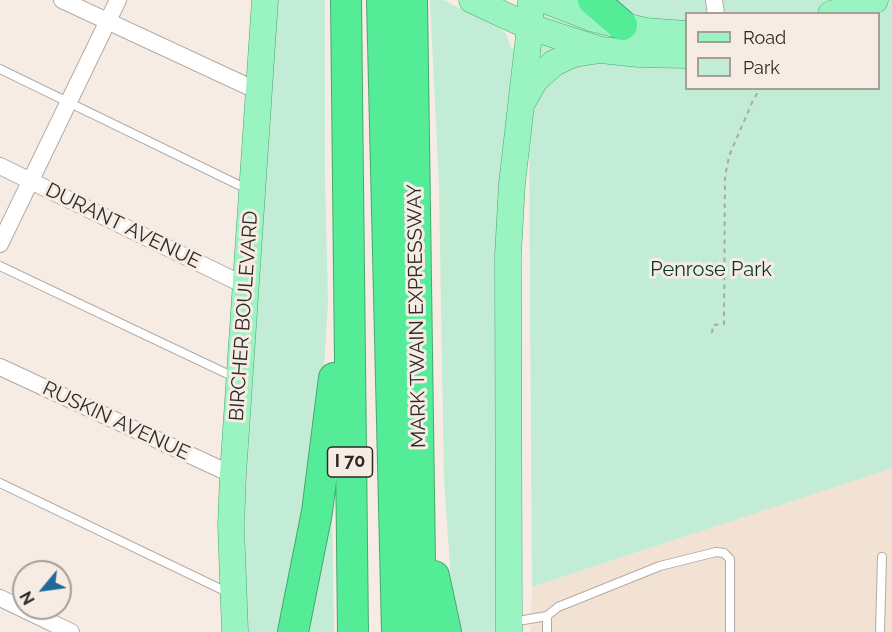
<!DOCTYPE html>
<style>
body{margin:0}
#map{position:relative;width:892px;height:632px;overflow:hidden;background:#f6ece4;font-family:Raleway,sans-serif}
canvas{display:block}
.legend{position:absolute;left:685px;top:12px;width:195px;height:78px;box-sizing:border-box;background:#f6ece4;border:2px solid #a69e98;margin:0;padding:8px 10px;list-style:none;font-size:18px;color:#2d2926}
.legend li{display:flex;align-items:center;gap:12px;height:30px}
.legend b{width:30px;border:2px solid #a69e98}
.north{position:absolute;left:12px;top:560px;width:60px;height:60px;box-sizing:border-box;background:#f6ece4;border:2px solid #a69e98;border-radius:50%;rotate:241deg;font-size:16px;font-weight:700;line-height:24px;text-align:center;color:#2d2926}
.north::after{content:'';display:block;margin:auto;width:21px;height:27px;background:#1f699c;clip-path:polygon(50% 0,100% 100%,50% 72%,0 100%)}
</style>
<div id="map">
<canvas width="892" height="632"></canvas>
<ul class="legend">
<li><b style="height:8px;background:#99f4c1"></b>Road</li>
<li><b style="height:16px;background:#c3ecd7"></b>Park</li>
</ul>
<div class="north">N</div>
</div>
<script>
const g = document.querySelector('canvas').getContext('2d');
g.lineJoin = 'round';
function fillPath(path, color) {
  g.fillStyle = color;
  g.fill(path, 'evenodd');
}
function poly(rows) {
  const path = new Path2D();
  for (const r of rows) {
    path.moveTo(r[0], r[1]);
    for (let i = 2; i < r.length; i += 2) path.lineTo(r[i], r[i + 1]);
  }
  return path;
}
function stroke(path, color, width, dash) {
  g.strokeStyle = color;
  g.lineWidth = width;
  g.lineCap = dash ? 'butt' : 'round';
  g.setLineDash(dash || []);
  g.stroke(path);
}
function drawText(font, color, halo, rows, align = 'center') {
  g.font = font + ' Raleway,sans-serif';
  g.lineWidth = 6;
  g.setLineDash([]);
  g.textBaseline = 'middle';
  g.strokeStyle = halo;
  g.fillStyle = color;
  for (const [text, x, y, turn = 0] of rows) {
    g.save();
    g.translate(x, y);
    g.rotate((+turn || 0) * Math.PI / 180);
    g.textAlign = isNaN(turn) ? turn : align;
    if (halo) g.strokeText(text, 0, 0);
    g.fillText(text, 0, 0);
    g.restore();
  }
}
const built = poly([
 [892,468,892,632,530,632,532,587]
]);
const green = poly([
 [277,0,325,0,325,177,328,303,320,433,283,632,247,632,245,506],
 [430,0,443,0,500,28,506,34,511,48,518,49,500,632,458,632,452,595,444,481,439,186],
 [528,0,892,0,892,468,532,587],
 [686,14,878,14,878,88,686,88],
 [332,504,334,632,302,632]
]);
const path = poly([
 [712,333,713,325,724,324,725,177,729,156,754,98,761,88]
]);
const service = poly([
 [0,69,249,190],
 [0,266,236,378],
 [0,483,229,593],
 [512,622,547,616],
 [547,632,547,616,558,607,660,566,716,552,724,553,730,559,730,632],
 [880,632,882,557]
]);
const minor = poly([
 [62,0,260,92],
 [714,0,716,14],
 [0,166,246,286],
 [0,244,118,0],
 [0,367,233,475],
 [0,598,71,632]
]);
const primary = poly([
 [472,0,530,27,601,50,639,54,686,55],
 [545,0,591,18,645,31,686,34],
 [831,14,875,0],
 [523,101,535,80,554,63,574,54,600,50],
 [235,632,231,525,233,475,265,0],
 [509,632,508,255,512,184,530,27,531,0]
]);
const motorway = poly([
 [346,0,353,632],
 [382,0,397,632],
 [412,0,421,632],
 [593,0,622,25],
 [434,576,446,632],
 [293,632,317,512,334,378]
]);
const shields = [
 [350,462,45]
];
const shieldNames = [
 ["I 70",350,462]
];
const streetNames = [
 ["DURANT AVENUE",123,226,26],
 ["BIRCHER BOULEVARD",244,316,-86],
 ["MARK TWAIN EXPRESSWAY",417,316,-91],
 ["RUSKIN AVENUE",116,421,25]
];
const parkNames = [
 ["Penrose Park",711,270]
];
fillPath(built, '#f2e2d4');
fillPath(green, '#c3ecd7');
stroke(service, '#b4aaa3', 10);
stroke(minor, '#b4aaa3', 18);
stroke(primary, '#47a870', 27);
stroke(motorway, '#47a870', 32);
stroke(path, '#afa7a1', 2, [4.5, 4.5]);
stroke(service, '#fff', 8);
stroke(minor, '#fff', 16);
stroke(primary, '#99f4c1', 26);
stroke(motorway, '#55ec98', 30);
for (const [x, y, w] of shields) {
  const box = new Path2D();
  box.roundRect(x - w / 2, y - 15, w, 30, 4.5);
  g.fillStyle = '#f6ece4';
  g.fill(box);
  stroke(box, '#2d2926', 1.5);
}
drawText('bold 18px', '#2d2926', null, shieldNames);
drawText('20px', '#2d2926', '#f6ece4', streetNames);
drawText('20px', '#013826', '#f6ece4', parkNames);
</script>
